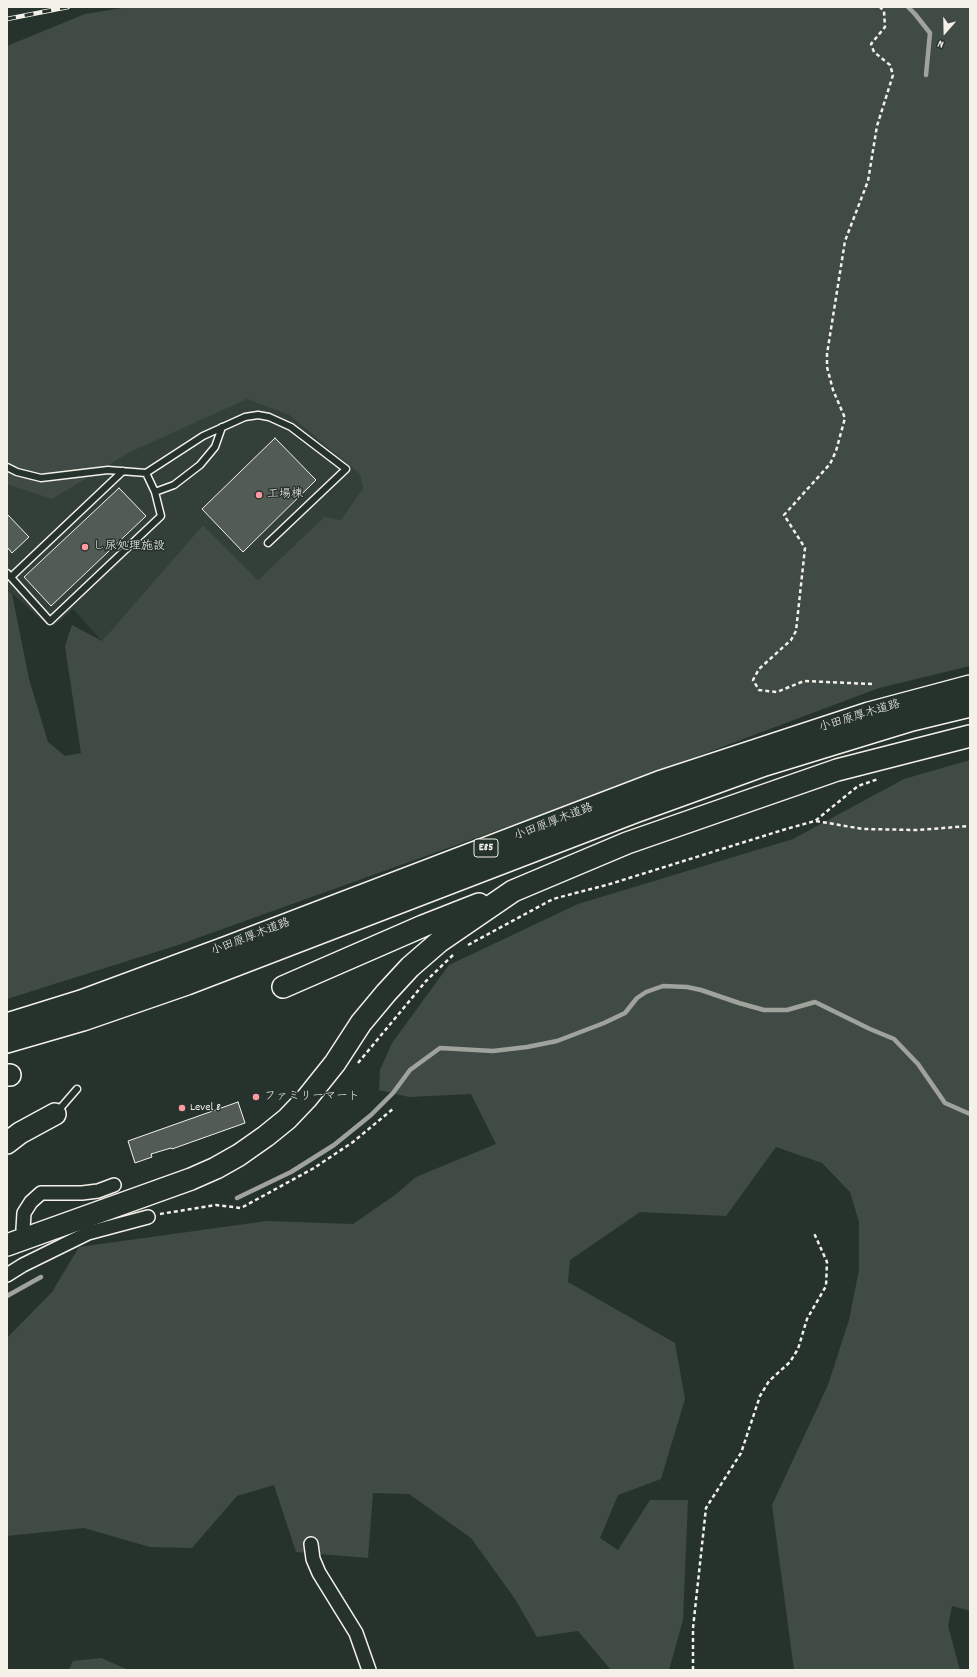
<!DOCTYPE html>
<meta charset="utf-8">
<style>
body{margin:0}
#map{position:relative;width:977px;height:1677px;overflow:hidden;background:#26332d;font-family:Dekko,sans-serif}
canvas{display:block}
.frame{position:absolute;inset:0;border:8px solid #f4f1e8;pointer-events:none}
.north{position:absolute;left:925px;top:12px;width:40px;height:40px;-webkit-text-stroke:3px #26332d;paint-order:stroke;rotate:200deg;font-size:11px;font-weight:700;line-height:16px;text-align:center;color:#f4f1e8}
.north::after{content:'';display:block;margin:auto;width:14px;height:18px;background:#f4f1e8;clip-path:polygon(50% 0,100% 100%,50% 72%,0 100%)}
</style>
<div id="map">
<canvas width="977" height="1677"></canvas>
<div class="frame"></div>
<div class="north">N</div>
</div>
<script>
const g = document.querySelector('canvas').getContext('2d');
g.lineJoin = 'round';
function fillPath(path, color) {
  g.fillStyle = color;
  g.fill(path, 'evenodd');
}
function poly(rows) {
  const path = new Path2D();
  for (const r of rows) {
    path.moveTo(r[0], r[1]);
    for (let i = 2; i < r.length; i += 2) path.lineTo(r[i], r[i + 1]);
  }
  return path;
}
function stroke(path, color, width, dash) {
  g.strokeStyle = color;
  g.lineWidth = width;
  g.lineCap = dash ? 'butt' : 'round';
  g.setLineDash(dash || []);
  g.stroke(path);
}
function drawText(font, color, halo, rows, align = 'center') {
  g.font = font + ' Dekko,"Klee One",sans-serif';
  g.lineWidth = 3;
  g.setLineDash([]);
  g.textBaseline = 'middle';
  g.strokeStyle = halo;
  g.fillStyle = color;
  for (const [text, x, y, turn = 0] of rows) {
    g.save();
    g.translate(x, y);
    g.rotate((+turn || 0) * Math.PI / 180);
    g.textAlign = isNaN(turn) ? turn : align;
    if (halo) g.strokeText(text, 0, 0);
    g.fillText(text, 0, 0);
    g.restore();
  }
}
const built = poly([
 [247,399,289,415,361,474,363,488,341,520,323,518,258,580,203,525,102,641,73,609,55,625,46,624,7,589,7,450]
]);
const green = poly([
 [128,7,970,7,970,666,879,688,565,806,178,945,7,999,7,590,12,594,29,679,48,742,65,756,81,753,65,646,72,625,102,641,203,525,258,580,324,517,341,520,363,488,360,474,289,415,247,399,130,452,52,499,7,484,7,46,85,14],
 [970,760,970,1611,952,1606,948,1626,960,1670,794,1670,772,1505,828,1385,849,1320,859,1270,859,1222,850,1192,822,1163,776,1147,726,1216,640,1212,570,1260,568,1282,675,1343,685,1399,661,1479,618,1495,600,1538,618,1550,650,1500,688,1500,683,1620,669,1670,611,1670,578,1631,537,1637,515,1599,471,1538,409,1494,373,1493,368,1558,296,1552,274,1485,237,1496,192,1548,150,1547,84,1528,7,1536,7,1338,52,1292,79,1247,267,1221,353,1224,395,1195,416,1177,496,1144,471,1094,409,1097,379,1090,380,1070,392,1043,449,965,578,904,793,839,904,779],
 [101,1658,129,1670,69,1670,73,1661]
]);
const stream = poly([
 [908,7,915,14,930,33,926,75],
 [237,1198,291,1172,334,1145,371,1115,393,1093,410,1070,440,1048,493,1051,527,1047,557,1041,604,1023,625,1013,637,998,646,992,663,986,687,987,701,990,739,1003,764,1010,787,1010,815,1002,870,1029,894,1039,918,1064,945,1103,970,1114],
 [7,1296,41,1277]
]);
const building = poly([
 [275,438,316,480,243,552,202,509,275,438],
 [119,488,146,516,51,606,24,577,119,488],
 [7,514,29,537,12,553,7,547,7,514],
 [238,1102,245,1123,172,1149,171,1148,151,1154,152,1157,135,1163,128,1141,238,1102]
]);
const path = poly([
 [872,684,804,681,777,692,759,690,753,680,759,669,791,640,796,631,805,548,784,515,830,464,836,451,845,418,833,390,827,367,827,354,845,241,868,181,877,126,893,75,890,65,874,52,871,44,885,27,884,11,880,7],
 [816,821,863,829,917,830,970,826],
 [468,945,553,899,610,884,786,829,815,821,858,786,878,779],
 [358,1063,426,981,454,954],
 [160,1214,216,1205,241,1208,314,1168,353,1142,394,1108],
 [693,1670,693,1628,706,1508,741,1453,760,1396,769,1381,790,1362,798,1349,807,1319,826,1286,827,1262,814,1233]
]);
const service = poly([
 [7,467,17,472,41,478,108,470,146,473,203,436,245,417,258,415,269,417,291,427,346,469,268,543],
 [146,473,155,492,174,485,200,465,215,447,222,427],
 [7,573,50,621,161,516,155,492],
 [11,577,123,471],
 [57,1112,77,1089]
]);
const minor = poly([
 [23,1229,24,1213,31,1202,41,1193,82,1193,98,1191,114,1185],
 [7,1275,23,1265,88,1233,148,1217],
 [311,1544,313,1559,319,1573,356,1633,369,1670]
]);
const trunk = poly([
 [283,987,423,926,479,904],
 [7,1024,81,1001,227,947,659,782,869,713,970,686],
 [7,1042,83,1020,187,984,635,812,765,765,912,720,970,706],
 [7,1075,10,1075],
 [7,1143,20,1133,55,1114],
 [7,1245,191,1179,216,1168,239,1155,266,1136,287,1119,307,1098,335,1063,361,1023,386,993,410,967,440,941,513,891,627,843,837,770,970,736]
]);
const rail = poly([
 [7,19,68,7]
]);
const markers = [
 [259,495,4,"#ff9aa2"],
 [85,547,4,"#ff9aa2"],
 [256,1097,4,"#ff9aa2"],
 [182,1108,4,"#ff9aa2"]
];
const shields = [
 [486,848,24]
];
const shieldNames = [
 ["E85",486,848]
];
const poiNames = [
 ["工場棟",267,495],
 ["し尿処理施設",93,547],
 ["ファミリーマート",264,1097],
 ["Level 8",190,1108]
];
const streetNames = [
 ["小田原厚木道路",860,717,-17],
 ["小田原厚木道路",554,823,-21],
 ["小田原厚木道路",251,938,-21]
];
fillPath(built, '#333f39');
fillPath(green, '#414b45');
stroke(stream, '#9fa39b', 4.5);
fillPath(building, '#525c55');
stroke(building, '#f4f1e8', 1);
stroke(service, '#f4f1e8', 9);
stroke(minor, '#f4f1e8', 16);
stroke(trunk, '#f4f1e8', 24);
stroke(path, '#f4f1e8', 2.5, [4, 3]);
stroke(service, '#26332d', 6);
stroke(minor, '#26332d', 13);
stroke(trunk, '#26332d', 21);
stroke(rail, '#f4f1e8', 4.5);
stroke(rail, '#26332d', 3, [9]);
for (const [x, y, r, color] of markers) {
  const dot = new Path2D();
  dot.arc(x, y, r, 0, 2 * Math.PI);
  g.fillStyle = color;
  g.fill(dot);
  stroke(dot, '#26332d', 1.5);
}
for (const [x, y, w] of shields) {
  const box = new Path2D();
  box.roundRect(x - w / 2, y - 9, w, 18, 3);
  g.fillStyle = '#26332d';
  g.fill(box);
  stroke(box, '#f4f1e8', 1);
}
drawText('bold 11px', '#f4f1e8', null, shieldNames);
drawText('12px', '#f4f1e8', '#26332d', poiNames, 'left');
drawText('12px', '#f4f1e8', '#26332d', streetNames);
</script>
